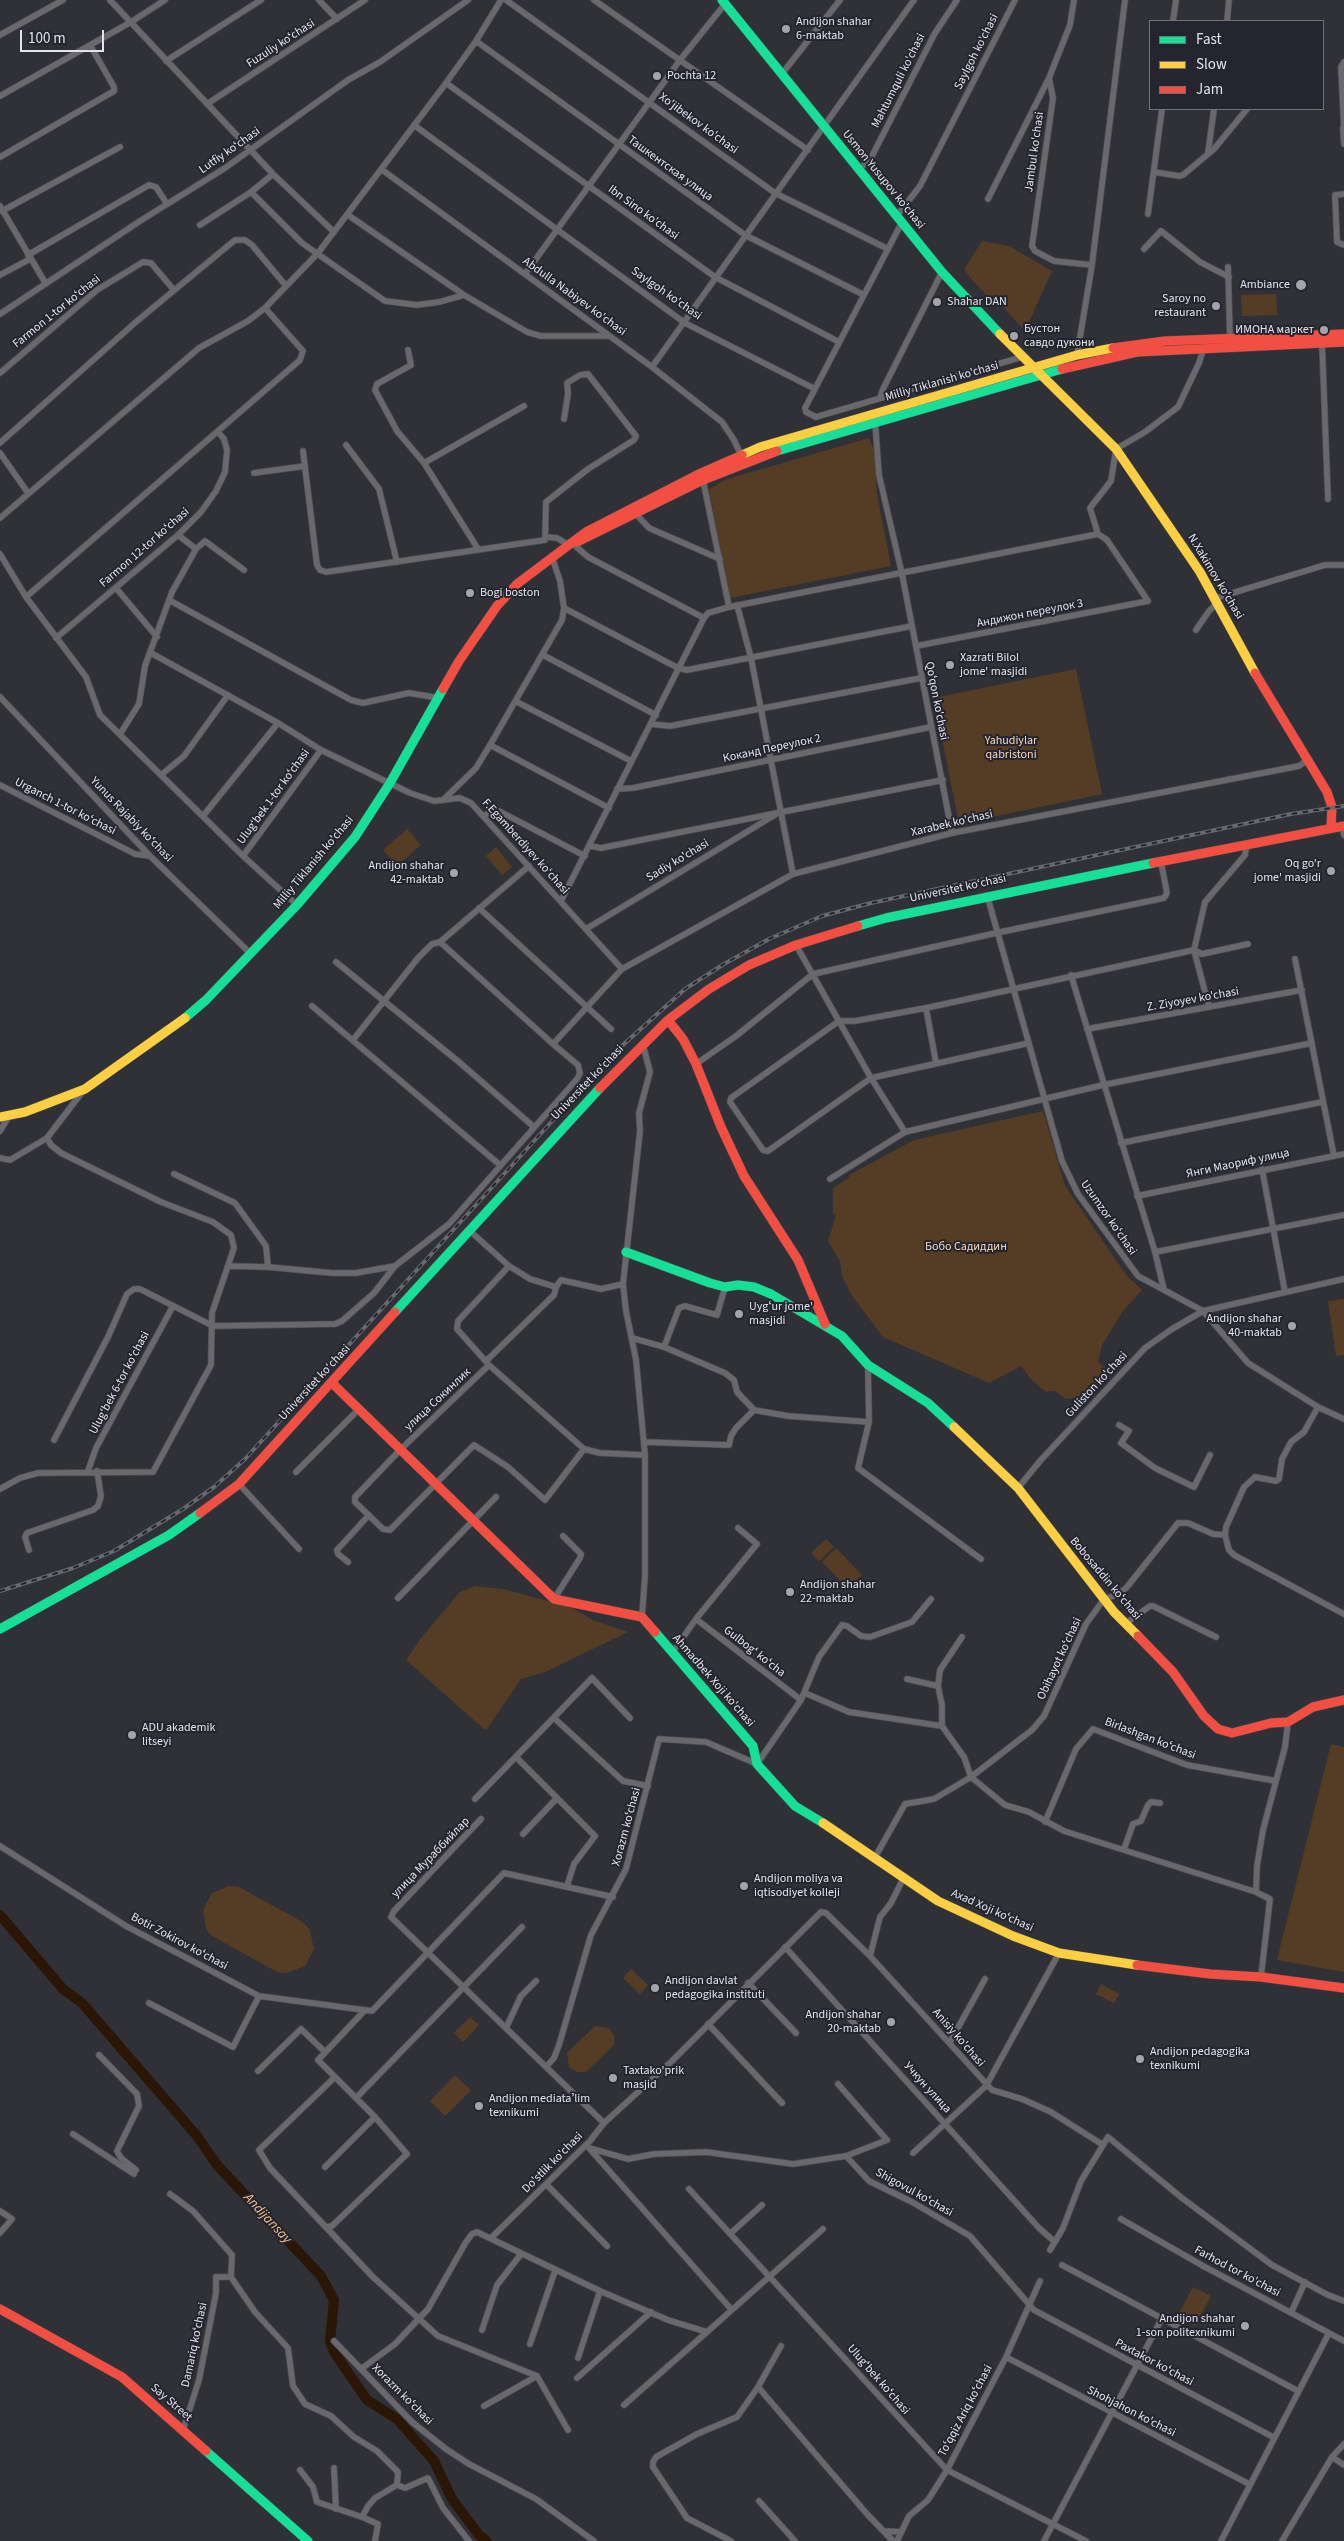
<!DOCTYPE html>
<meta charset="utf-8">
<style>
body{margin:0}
#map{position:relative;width:1344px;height:2541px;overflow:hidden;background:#303136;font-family:"Source Sans 3",sans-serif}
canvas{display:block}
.legend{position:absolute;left:1149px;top:20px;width:175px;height:90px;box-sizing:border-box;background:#24252f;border:1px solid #70717a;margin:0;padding:6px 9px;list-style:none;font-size:15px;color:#e3e4eb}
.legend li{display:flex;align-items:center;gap:10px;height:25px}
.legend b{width:25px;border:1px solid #70717a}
.scale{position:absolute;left:20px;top:30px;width:84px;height:22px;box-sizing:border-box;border:2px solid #e3e4eb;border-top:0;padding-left:6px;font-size:15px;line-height:18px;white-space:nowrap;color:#e3e4eb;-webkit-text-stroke:4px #24252f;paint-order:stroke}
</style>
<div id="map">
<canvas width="1344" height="2541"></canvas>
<ul class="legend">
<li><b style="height:6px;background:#16e098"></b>Fast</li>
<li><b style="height:6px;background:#ffcf43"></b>Slow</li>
<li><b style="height:6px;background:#f24e42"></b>Jam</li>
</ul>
<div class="scale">100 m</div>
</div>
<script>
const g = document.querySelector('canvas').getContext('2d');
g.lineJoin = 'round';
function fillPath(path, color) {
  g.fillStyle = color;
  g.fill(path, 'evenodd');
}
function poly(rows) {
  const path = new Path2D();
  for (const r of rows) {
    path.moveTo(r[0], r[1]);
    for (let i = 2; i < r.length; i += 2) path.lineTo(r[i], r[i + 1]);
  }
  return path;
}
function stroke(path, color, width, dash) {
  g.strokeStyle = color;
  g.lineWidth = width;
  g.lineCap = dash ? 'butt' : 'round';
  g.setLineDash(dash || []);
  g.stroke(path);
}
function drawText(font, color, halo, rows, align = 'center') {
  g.font = font + ' "Source Sans 3",sans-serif';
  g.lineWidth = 4;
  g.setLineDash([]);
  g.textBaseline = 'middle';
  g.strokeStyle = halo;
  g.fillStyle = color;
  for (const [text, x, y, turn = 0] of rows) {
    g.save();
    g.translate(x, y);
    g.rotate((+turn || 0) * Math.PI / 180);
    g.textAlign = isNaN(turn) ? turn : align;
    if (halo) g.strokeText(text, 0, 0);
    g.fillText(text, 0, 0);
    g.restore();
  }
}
const green = poly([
 [982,241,1009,246,1052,271,1025,331,992,295,989,298,986,295,966,273,965,269,963,271],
 [1276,294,1277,315,1242,316,1241,295],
 [869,438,874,449,877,494,891,566,730,598,709,490,724,480],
 [1076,669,1102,794,959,824,934,698],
 [407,829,421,845,397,866,383,850],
 [496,847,512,867,502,875,486,856],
 [1043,1111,1065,1186,1127,1276,1142,1290,1123,1311,1102,1345,1098,1362,1111,1372,1091,1396,1065,1399,1055,1391,1046,1392,1032,1380,1021,1366,989,1383,883,1337,851,1294,842,1276,840,1261,828,1241,836,1215,833,1214,833,1188,850,1177,849,1175,914,1140],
 [1344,1299,1344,1355,1336,1356,1328,1301],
 [826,1539,834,1547,819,1561,811,1553],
 [836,1548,862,1575,847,1588,822,1562],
 [475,1586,503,1589,570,1607,593,1620,628,1632,545,1672,521,1679,487,1729,484,1729,406,1660,421,1638,460,1592],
 [1331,1744,1344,1747,1344,1972,1277,1960],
 [229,1886,239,1887,304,1923,310,1930,314,1949,305,1966,286,1973,277,1972,212,1936,206,1929,203,1910,212,1893],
 [631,1969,648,1985,640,1994,623,1978],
 [1101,1984,1119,1994,1114,2003,1096,1994],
 [470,2017,479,2025,463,2042,454,2033],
 [595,2026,609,2028,614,2035,614,2045,586,2072,577,2072,569,2067,567,2053],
 [455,2075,471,2090,445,2116,430,2101],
 [1193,2287,1211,2296,1195,2326,1177,2317]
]);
const river = poly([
 [0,1915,63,1989,82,2003,197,2136,217,2165,321,2276,334,2300,330,2342,334,2352,367,2400,397,2419,434,2461,452,2499,479,2535,487,2541]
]);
const street = poly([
 [110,0,273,174,334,232],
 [319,0,337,19],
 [506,0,775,193,888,249],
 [594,0,808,150],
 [1074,0,1070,25,1049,78,1053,98,1032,246,1035,251,1054,261,1092,265],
 [1173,21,1176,0],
 [1227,21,1229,0],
 [0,35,63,0],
 [476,41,745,235,864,295],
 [166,61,261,0],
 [1344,62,1341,67,1344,128],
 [781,75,840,0],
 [446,83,715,277,839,342],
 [0,96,131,22,165,0],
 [207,104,365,0],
 [414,125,685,323,815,389],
 [1343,128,1344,144],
 [1208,153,1214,109],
 [0,157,114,91,114,87,90,45],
 [381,169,652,367,722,422,734,440,741,455],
 [859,170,872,156,935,33,957,0],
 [1154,172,1179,176,1183,175,1214,149,1247,109],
 [251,192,302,243,385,301,417,305,439,302,464,295],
 [1344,194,1335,195,1337,242,1344,245],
 [988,199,1049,78],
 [0,206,46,284],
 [2,211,120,147],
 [1148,214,1162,109],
 [348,215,464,295,527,332,541,336,609,336],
 [896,217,920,186,1015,0],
 [901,224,805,408,806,412,816,417,1022,357],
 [200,225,251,192,273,174],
 [1144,249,1161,231,1200,262,1229,277],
 [28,255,149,185,156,187,167,204],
 [1228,267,1230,338],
 [525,274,680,60,725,4],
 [0,275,30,259],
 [0,314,140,221,225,168,348,80,380,62,468,0],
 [1322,343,1328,499],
 [408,350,411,365,377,384,375,390,397,431,424,463,478,549],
 [1077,355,1092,265,1125,0],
 [652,367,914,0],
 [0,373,97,290,143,262,151,263,174,290],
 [880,398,883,389,942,272],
 [875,421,879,475,902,574,952,833],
 [0,443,137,321,235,240,245,240,252,245,286,286],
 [346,445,379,489,397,562],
 [303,451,317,565,320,570,326,572,545,540,546,502,588,469,634,440,636,436,588,374,580,375,567,383,568,394,564,419],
 [0,453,28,493],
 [424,463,524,406],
 [254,473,305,466],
 [703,480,729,607],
 [636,514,649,528,720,559],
 [0,518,199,348,248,321,265,308,318,253,446,83,476,41,501,0],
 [178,535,196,549],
 [546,537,557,538,569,545],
 [572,543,588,557,704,618],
 [0,554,26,597,86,677,100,715,243,856,297,905],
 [116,588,157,637],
 [26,597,300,360,303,351,265,308],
 [1216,598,1325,565,1344,565],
 [169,600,351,700,363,703,409,693,439,698],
 [737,605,751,658,793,874],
 [564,608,678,668,687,670,912,626],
 [1196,630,1209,611,1218,602],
 [56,638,178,535,201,512,216,491,225,472,227,450,224,439,218,432],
 [916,646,1148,601,1107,540,1098,534,1090,508,1111,481,1116,449,1145,432,1178,407,1199,363,1204,347],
 [151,653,278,723,321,750,410,793,434,801,460,798,471,803,622,969],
 [543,655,656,715],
 [0,697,150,856,251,954],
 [517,702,631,761],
 [651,724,670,726,921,678],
 [120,734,139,704,145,666,172,592,196,549,205,541,244,570],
 [490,745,609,808],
 [161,775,184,756,228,695],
 [0,785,135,854,150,856],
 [617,789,633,788,931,727],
 [443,800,476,768,490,745,562,620,564,608,560,581,552,557],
 [203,816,278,723],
 [484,816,495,809,585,856],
 [1342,826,1344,835],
 [590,846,601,848,943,780],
 [243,856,321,750],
 [529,866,440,942,553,1044,622,969,793,874,952,833,1299,766,1309,759],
 [987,895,1062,1161,1078,1194,1138,1276,1203,1311,1248,1363,1318,1407,1344,1419],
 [561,901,704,618,708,613,729,607,1098,534],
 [479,908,611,1029],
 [586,929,778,813],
 [796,945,871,1078,905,1132,1103,1085,1312,1043],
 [1295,959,1334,1156],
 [336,962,459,1062,534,1127],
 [1071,975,1155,1252,1164,1290],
 [312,1006,500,1165],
 [1209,1007,1194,950,1205,902,1245,855,1247,844],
 [926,1008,936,1063],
 [1087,1029,1302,990],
 [353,1040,418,958,432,944,440,942],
 [1029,1043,871,1078,768,1151,763,1150,730,1102,731,1098,839,1021,855,1021,926,1008,1194,950,1202,954,1248,944],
 [696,1064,736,1036,813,974,996,933,1164,898,1167,893,1161,862],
 [0,1131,9,1116],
 [1121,1143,1322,1102],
 [0,1158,10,1160,47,1138,83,1091],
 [1262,1169,1285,1292],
 [174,1174,235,1203,266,1246,268,1267],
 [830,1179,905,1132],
 [1137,1196,1344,1154],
 [470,1231,509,1266,530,1279,556,1287,561,1280,601,1289,623,1284],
 [1155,1252,1344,1215],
 [395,1266,449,1224,577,1079,580,1073,578,1065,553,1044],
 [509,1266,458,1321,457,1329,489,1365,584,1449,600,1453,645,1455],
 [632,1338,664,1347,725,1373,734,1380,737,1392,754,1410,788,1416,869,1422,868,1365],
 [664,1347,679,1308,685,1306,717,1315,725,1287],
 [486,1361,554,1295,556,1287],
 [489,1365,401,1449,355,1497,355,1502,383,1529,390,1530,474,1445,508,1467,545,1500,584,1449],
 [869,1422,858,1468,981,1559],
 [1119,1425,1129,1431,1121,1443,1155,1468,1194,1487,1210,1455],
 [54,1440,108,1337,127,1294,134,1289,140,1289,213,1326,335,1324,342,1321,374,1293,395,1266,356,1273,332,1273,268,1267,228,1266],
 [644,1442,729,1445,731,1436,736,1428,754,1410],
 [88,1471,96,1448,173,1306],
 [296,1472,359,1409],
 [239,1484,299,1549],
 [1018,1488,1040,1461,1145,1348,1172,1329,1203,1311,1344,1279],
 [0,1489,20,1478,38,1473,153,1472,211,1365,212,1313,234,1248,231,1235,213,1222,161,1202,61,1153,51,1145,47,1138],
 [1225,1535,1229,1550,1234,1555,1344,1614],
 [29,1550,25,1537,27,1533,93,1510,98,1506,101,1496,97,1471],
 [348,1562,338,1554,337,1550,369,1515],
 [398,1598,496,1497],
 [554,1599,580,1558,581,1554,563,1536],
 [642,1617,645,1575,645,1455,636,1360,626,1311,623,1284,640,1131,639,1113,650,1072,643,1045],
 [696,1619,801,1700],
 [1125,1624,1150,1606,1153,1606,1216,1637],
 [672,1653,696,1619,757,1544,738,1528],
 [907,1679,938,1686],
 [805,1693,849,1712,942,1726,964,1757,971,1777,1005,1805,1029,1812,1064,1831,1256,1892],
 [554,1718,623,1781,648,1786],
 [942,1726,942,1705,938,1686,940,1670,962,1637],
 [516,1757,595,1836,574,1864,567,1886],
 [475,1799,592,1678,630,1718],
 [481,1819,394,1911,391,1917,604,2123],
 [1045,1822,1076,1749,1093,1729,1187,1765,1276,1781],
 [523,1834,557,1798],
 [0,1846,126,1926,259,1996,372,2011,504,1873,613,1897],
 [1124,1849,1133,1824,1141,1821,1148,1805,1151,1802,1160,1803],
 [874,1859,905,1804,934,1799,971,1777,1032,1730,1044,1716,1086,1624,1104,1599,1119,1594,1127,1587,1178,1523,1188,1523,1213,1534,1225,1535,1226,1527,1244,1487,1255,1477,1276,1481,1279,1479,1282,1459,1291,1442,1304,1432,1318,1407],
 [785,1947,1039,2228,1055,2242],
 [870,1956,880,1917,891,1903,903,1879],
 [1261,1977,1270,1899,1256,1892,1257,1866,1263,1830,1285,1747,1288,1722],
 [748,1983,796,2033],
 [149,2003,233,2047,259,1996],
 [708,2024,782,2103],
 [506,2028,521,1996,536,1981],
 [950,2042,985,1979],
 [99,2055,137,2094,139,2106,117,2151,121,2158,136,2170],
 [546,2067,554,2058,559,2045,591,1935,626,1869,659,1739,706,1742,757,1764,801,1700,819,1657,842,1625,847,1626,861,1636,870,1637,912,1622,931,1599],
 [258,2071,301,2029,325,2052],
 [335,2077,259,2150,270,2168,373,2277,438,2336,537,2376,568,2430],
 [356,2098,522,1927],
 [73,2134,134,2174],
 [589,2148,628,2159,654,2154,706,2152,793,2164,846,2156,887,2140,838,2084],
 [589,2148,731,2309],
 [913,2153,986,2086,1059,1953],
 [846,2156,869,2181,912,2202,970,2236,1034,2310,1273,2437],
 [325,2167,375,2117],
 [546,2184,607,2246],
 [689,2189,947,2470,1086,2541],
 [170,2194,193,2211,232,2255,231,2277,255,2312,288,2348,293,2386,305,2404,331,2416,354,2437,377,2451,398,2472,397,2485,375,2498,368,2506,362,2517,378,2524,375,2541],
 [0,2211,12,2219,0,2233],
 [1121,2219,1205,2267,1344,2341],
 [326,2227,332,2226,407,2154,375,2117,318,2060,365,2010],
 [731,2233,762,2205],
 [491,2238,590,2141,604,2123,672,2061,821,1912,826,1913,870,1956,992,2090,1022,2099,1051,2112,1103,2145],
 [1050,2250,1063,2228,1081,2181,1108,2137,1182,2198,1272,2265,1328,2295,1344,2301],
 [1062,2265,1298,2391],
 [1291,2313,1305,2282],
 [482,2330,497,2285,521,2254],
 [334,2341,361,2369],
 [530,2344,555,2271],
 [1006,2357,1249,2484],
 [578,2358,600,2291],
 [577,2378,651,2312],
 [758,2387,867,2514,893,2541],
 [624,2405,707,2332],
 [484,2406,537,2376],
 [183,2430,199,2380,216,2293,216,2277,231,2277],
 [1332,2457,1344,2465],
 [334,2468,336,2509],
 [300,2470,313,2487,317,2502,362,2517],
 [397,2485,405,2488,428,2478,443,2508,469,2541],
 [759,2501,795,2541],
 [884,2531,901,2532],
 [594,2541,536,2499,469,2464,446,2449,412,2422,361,2369,395,2344,428,2309,466,2242,472,2234,477,2232,600,2291,668,2320,707,2332,823,2229],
 [731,2541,687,2518,653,2467,653,2462,656,2457,697,2434,737,2417,758,2387,781,2346],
 [897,2541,909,2516,928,2500,947,2470,1006,2357,1040,2281],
 [1044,2541,1162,2318],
 [1221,2541,1329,2333],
 [1282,2541,1332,2457,1344,2444]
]);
const fast = poly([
 [722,0,942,272,1000,334],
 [777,451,1062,369],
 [858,926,886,918,1153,863],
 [185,1018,206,1000,297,905,355,837,390,783,443,689],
 [626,1252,710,1283,725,1287,738,1285,754,1287,771,1294,842,1336,868,1365,928,1403,954,1427],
 [395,1312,600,1088],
 [0,1629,169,1535,200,1513],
 [655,1632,753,1746,757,1764,795,1806,823,1823],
 [206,2451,308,2541]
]);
const slow = poly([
 [1000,334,1116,449,1200,572,1255,673],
 [742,455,760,447,1077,355,1113,348],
 [0,1117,25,1112,85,1089,185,1018],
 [954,1427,1018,1488,1114,1612,1138,1636],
 [823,1823,938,1901,1013,1936,1059,1953,1137,1965]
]);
const jam = poly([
 [1113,348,1165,341,1344,334],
 [1062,369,1137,352,1344,342],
 [577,542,703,480,777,451],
 [1255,673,1327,792,1332,807,1331,827],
 [443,689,459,661,497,606,517,584,586,532,701,473,742,455],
 [1153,863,1344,826],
 [668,1020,683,1039,696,1064,721,1127,744,1176,798,1260,825,1324],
 [600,1088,668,1020,709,989,749,965,796,945,858,926],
 [332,1383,554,1599,642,1617,655,1632],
 [200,1513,239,1484,395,1312],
 [1138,1636,1173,1672,1204,1716,1218,1729,1232,1733,1271,1723,1288,1722,1313,1707,1344,1700],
 [1137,1965,1210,1974,1261,1977,1344,1988],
 [0,2309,122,2377,206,2451]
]);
const rail = poly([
 [0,1591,73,1568,114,1551,183,1509,214,1487,245,1459,614,1053,685,989,724,964,769,939,822,916,871,903,1291,814,1344,806]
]);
const markers = [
 [786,29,5,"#a4a5ac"],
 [657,76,5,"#a4a5ac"],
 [1301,285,6,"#a4a5ac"],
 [937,302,5,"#a4a5ac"],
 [1216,306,5,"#a4a5ac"],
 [1324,330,5,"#a4a5ac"],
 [1014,336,5,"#a4a5ac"],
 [470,593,5,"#a4a5ac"],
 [950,665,5,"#a4a5ac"],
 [1331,871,5,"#a4a5ac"],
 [454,873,5,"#a4a5ac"],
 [739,1314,5,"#a4a5ac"],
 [1292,1326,5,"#a4a5ac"],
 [790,1592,5,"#a4a5ac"],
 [132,1735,5,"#a4a5ac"],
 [744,1886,5,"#a4a5ac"],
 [655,1988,5,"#a4a5ac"],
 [891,2022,5,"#a4a5ac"],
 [1140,2059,5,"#a4a5ac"],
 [613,2078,5,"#a4a5ac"],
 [479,2106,5,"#a4a5ac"],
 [1245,2326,5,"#a4a5ac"]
];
const poiNames = [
 ["Andijon shahar",796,22],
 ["6-maktab",796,36],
 ["Pochta 12",667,76],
 ["Ambiance",1290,285,"right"],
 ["Saroy no",1206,299,"right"],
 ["restaurant",1206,313,"right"],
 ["Shahar DAN",947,302],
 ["Бустон",1024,329],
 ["савдо дукони",1024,343],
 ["ИМОНА маркет",1314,330,"right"],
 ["Bogi boston",480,593],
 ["Xazrati Bilol",960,658],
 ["jome' masjidi",960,672],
 ["Oq go'r",1321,864,"right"],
 ["jome' masjidi",1321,878,"right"],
 ["Andijon shahar",444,866,"right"],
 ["42-maktab",444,880,"right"],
 ["Uygʻur jome'",749,1307],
 ["masjidi",749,1321],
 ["Andijon shahar",1282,1319,"right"],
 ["40-maktab",1282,1333,"right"],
 ["Andijon shahar",800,1585],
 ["22-maktab",800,1599],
 ["ADU akademik",142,1728],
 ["litseyi",142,1742],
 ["Andijon moliya va",754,1879],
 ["iqtisodiyet kolleji",754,1893],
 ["Andijon davlat",665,1981],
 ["pedagogika instituti",665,1995],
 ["Andijon shahar",881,2015,"right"],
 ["20-maktab",881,2029,"right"],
 ["Andijon pedagogika",1150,2052],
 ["texnikumi",1150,2066],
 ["Taxtako'prik",623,2071],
 ["masjid",623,2085],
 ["Andijon mediataʼlim",489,2099],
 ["texnikumi",489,2113],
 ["Andijon shahar",1235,2319,"right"],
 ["1-son politexnikumi",1235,2333,"right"]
];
const streetNames = [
 ["Fuzuliy koʻchasi",281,44,-33],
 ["Saylgoh ko'chasi",977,52,-63],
 ["Mahtumquli ko'chasi",899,81,-63],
 ["Xo'jibekov ko'chasi",698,124,36],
 ["Lutfiy koʻchasi",230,151,-35],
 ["Jambul ko'chasi",1035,152,-82],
 ["Ташкентская улица",670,169,36],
 ["Usmon Yusupov ko'chasi",883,180,51],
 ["Ibn Sino ko'chasi",643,213,36],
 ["Saylgoh ko'chasi",666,294,35],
 ["Abdulla Nabiyev ko'chasi",574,297,36],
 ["Farmon 1-tor koʻchasi",57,312,-39],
 ["Milliy Tiklanish ko'chasi",942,382,-16],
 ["Farmon 12-tor koʻchasi",145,548,-41],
 ["N.Xakimov koʻchasi",1215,577,59],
 ["Андижон переулок 3",1030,614,-11],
 ["Qoʻqon ko'chasi",936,701,79],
 ["Коканд Πереулок 2",772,749,-12],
 ["Ulug‘bek 1-tor koʻchasi",274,797,-54],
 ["Urganch 1-tor koʻchasi",65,807,27],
 ["Yunus Rajabiy koʻchasi",131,820,46],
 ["Xarabek ko'chasi",952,824,-13],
 ["F.Egamberdiyev kо‘chasi",525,847,48],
 ["Sadiy ko'chasi",678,861,-31],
 ["Milliy Tiklanish ko'chasi",314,863,-50],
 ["Universitet kо‘chasi",958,889,-12],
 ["Z. Ziyoyev ko'chasi",1193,1000,-10],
 ["Universitet kо‘chasi",588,1083,-46],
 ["Янги Маориф улица",1238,1164,-12],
 ["Uzumzor koʻchasi",1108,1218,55],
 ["Ulug‘bek 6-tor koʻchasi",120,1383,-62],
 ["Universitet kо‘chasi",315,1383,-47],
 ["Guliston ko'chasi",1097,1385,-47],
 ["улица Сокинлик",438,1400,-43],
 ["Bobosaddin koʻchasi",1105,1579,50],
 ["Gulbogʻ koʻcha",754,1652,38],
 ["Obihayot koʻchasi",1060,1659,-65],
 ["Ahmadbek Xoji ko'chasi",713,1681,49],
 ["Birlashgan koʻchasi",1150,1739,21],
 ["Xorazm koʻchasi",627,1827,-75],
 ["улица Мураббийлар",431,1858,-46],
 ["Axad Xoji koʻchasi",992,1911,24],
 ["Botir Zokirov koʻchasi",179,1942,28],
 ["Anisiy ko'chasi",958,2038,49],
 ["Учкун улица",927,2088,48],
 ["Do'stlik ko'chasi",553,2163,-45],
 ["Shigovul koʻchasi",914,2193,29],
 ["Farhod tor ko'chasi",1237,2272,28],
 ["Damariq koʻchasi",195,2345,-78],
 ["Paxtakor koʻchasi",1154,2363,28],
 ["Ulugʻbek koʻchasi",878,2380,49],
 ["Xorazm koʻchasi",402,2395,45],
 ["Say Street",171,2403,41],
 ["Toʻqqiz Ariq koʻchasi",966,2411,-62],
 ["Shohjahon ko'chasi",1131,2412,27]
];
const parkNames = [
 ["Yahudiylar",1011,741],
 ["qabristoni",1011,755],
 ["Бобо Садиддин",966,1247]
];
const waterNames = [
 ["Andijansay",267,2219,47]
];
fillPath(green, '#543d24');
stroke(river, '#2a1605', 10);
stroke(street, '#4d4e53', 7);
stroke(fast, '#4d4e53', 10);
stroke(slow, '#4d4e53', 10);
stroke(jam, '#4d4e53', 10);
stroke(street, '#69696d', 5.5);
stroke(fast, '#16e098', 9);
stroke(slow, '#ffcf43', 9);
stroke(jam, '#f24e42', 9);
stroke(rail, '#68696d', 4);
stroke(rail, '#24252f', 2, [5.5]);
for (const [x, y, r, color] of markers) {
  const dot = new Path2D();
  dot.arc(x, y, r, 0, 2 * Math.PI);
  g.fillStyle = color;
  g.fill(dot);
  stroke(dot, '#24252f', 2);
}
drawText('12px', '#e3e4eb', '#24252f', poiNames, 'left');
drawText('12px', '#e3e4eb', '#24252f', streetNames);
drawText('12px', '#f9d7b6', '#24252f', parkNames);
drawText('italic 14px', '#f6be86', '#24252f', waterNames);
</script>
